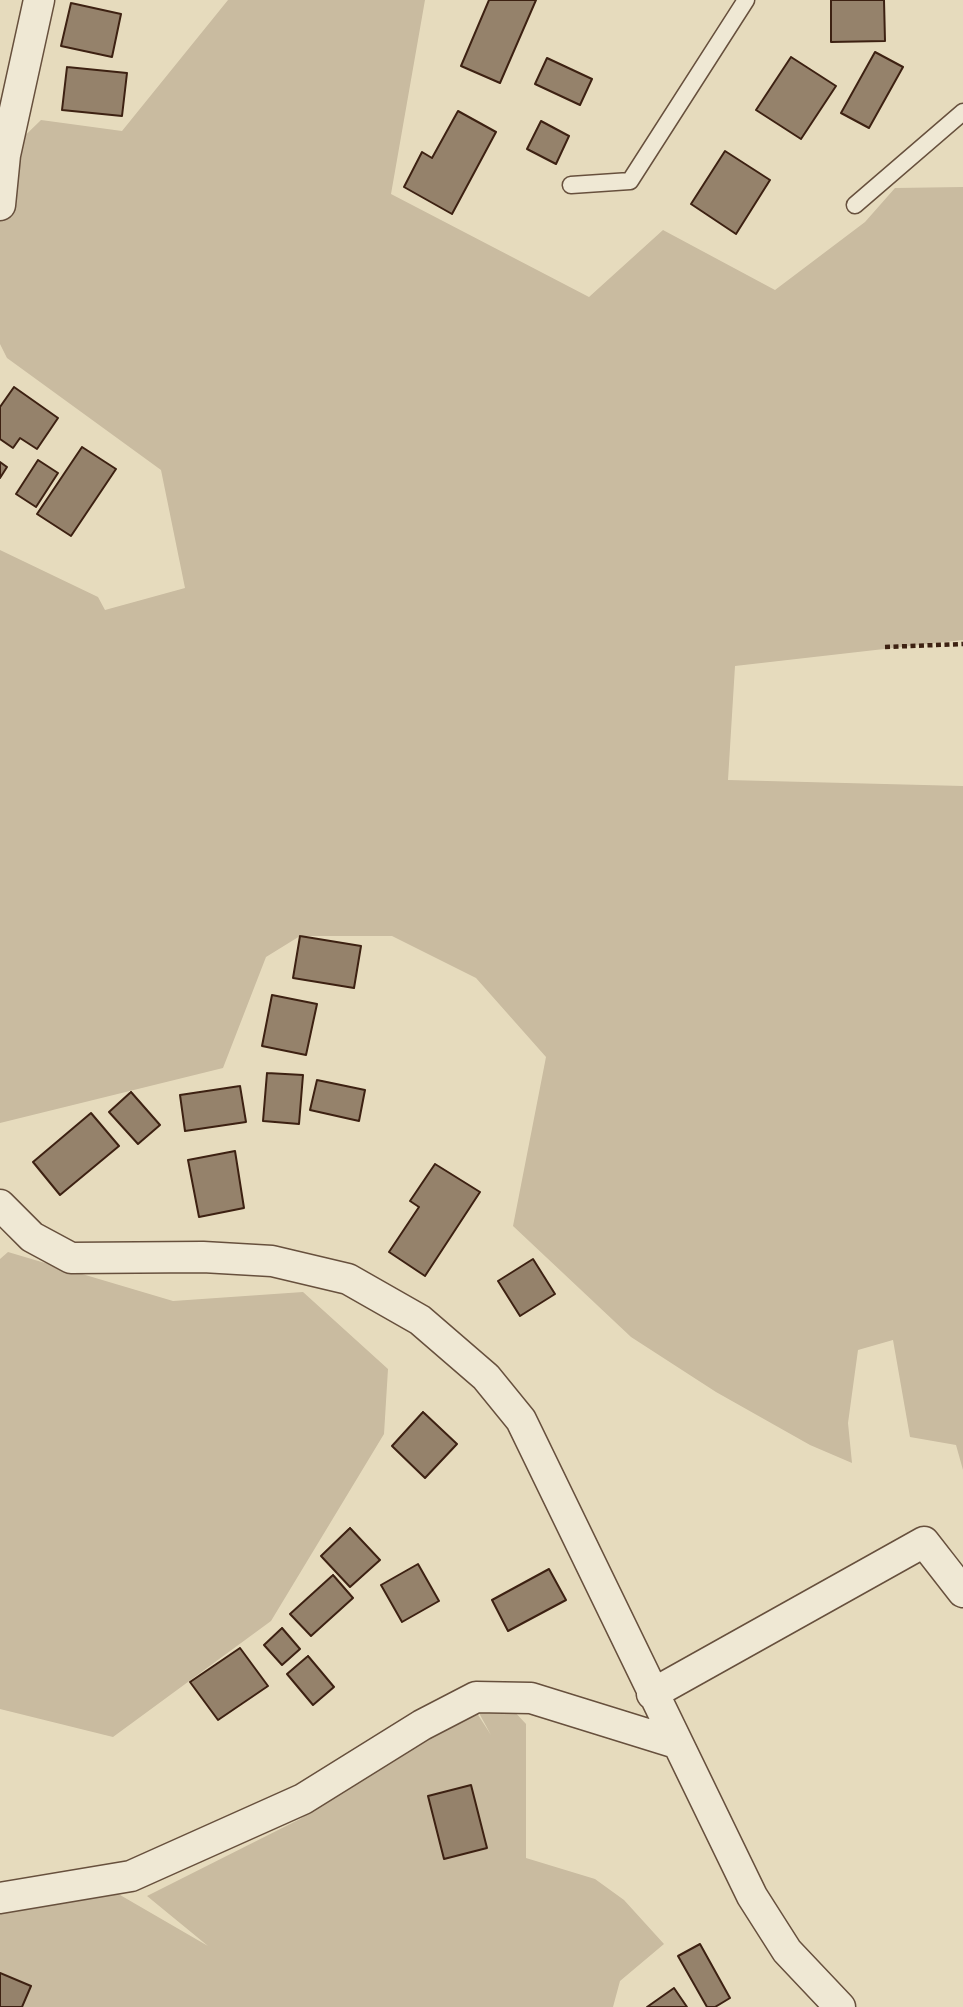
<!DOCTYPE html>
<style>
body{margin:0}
canvas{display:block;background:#e6dbbd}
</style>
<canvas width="963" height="2007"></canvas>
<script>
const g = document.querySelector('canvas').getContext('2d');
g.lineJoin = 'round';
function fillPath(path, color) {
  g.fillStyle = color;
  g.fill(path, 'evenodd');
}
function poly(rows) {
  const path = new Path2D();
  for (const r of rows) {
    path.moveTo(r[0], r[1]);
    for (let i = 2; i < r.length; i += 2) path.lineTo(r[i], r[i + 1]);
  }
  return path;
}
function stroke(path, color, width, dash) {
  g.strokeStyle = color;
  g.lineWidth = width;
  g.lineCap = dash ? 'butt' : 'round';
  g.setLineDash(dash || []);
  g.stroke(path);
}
const green = poly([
 [228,0,425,0,391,194,589,297,663,230,775,290,865,222,895,188,963,187,963,640,735,666,728,780,963,786,963,1470,956,1445,910,1437,893,1340,858,1350,848,1423,852,1463,810,1445,716,1392,631,1337,580,1289,513,1226,546,1057,476,978,392,936,300,936,266,957,223,1068,0,1123,0,550,98,597,105,610,185,588,161,470,7,358,0,344,0,196,5,155,41,120,122,131],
 [8,1252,173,1301,303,1292,388,1369,384,1434,271,1621,113,1737,0,1709,0,1259],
 [473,1707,491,1735,479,1713,513,1710,526,1724,526,1858,595,1879,624,1900,664,1944,620,1981,613,2007,0,2007,0,1908,108,1888,208,1946,147,1896,300,1819]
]);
const building = poly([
 [489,0,536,0,500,83,461,66,489,0],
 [831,0,884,0,885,41,831,42,831,0],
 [71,3,121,14,112,57,61,46,71,3],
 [875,52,903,67,869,128,841,113,875,52],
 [791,57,836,86,801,139,756,110,791,57],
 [547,58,592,79,580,105,535,84,547,58],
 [67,67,127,73,122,116,62,110,67,67],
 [458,111,496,132,452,214,404,187,422,152,432,158,458,111],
 [541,121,569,136,556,164,527,149,541,121],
 [725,151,770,180,736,234,691,204,725,151],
 [14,387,58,418,37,449,20,438,13,448,0,439,0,407,14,387],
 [82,447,116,469,71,536,37,514,82,447],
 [38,460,58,473,36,507,16,494,38,460],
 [0,462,7,467,0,478,0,462],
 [300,936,361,946,354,988,293,978,300,936],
 [272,995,317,1004,306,1055,262,1046,272,995],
 [267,1073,303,1075,299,1124,263,1121,267,1073],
 [317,1080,365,1090,359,1121,310,1110,317,1080],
 [240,1086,246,1122,185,1131,180,1095,240,1086],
 [131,1092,160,1125,138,1144,109,1112,131,1092],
 [91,1113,119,1146,60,1195,33,1162,91,1113],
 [235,1151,244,1208,199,1217,188,1160,235,1151],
 [435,1164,480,1192,425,1276,389,1252,419,1207,410,1201,435,1164],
 [533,1259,555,1294,520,1316,498,1281,533,1259],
 [423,1412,457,1444,425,1478,392,1446,423,1412],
 [350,1528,380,1560,350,1587,321,1556,350,1528],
 [418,1564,439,1601,402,1622,381,1585,418,1564],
 [549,1569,566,1600,508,1631,492,1600,549,1569],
 [333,1575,353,1598,311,1636,290,1614,333,1575],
 [282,1628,300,1649,282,1665,264,1645,282,1628],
 [240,1648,268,1686,218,1720,190,1682,240,1648],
 [308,1656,334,1687,313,1705,287,1674,308,1656],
 [471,1785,487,1848,444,1859,428,1796,471,1785],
 [700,1944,730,1998,715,2007,707,2007,678,1956,700,1944],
 [0,1973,31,1986,22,2007,0,2007,0,1973],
 [674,1988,687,2007,647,2007,674,1988]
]);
const path = poly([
 [885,647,963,644]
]);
const service = poly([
 [571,185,630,181,746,0],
 [855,205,963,112]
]);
const minor = poly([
 [0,205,5,155,39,0],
 [0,1205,32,1237,71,1258,203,1257,272,1261,348,1279,420,1320,486,1377,521,1420,752,1896,787,1951,840,2007],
 [652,1694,924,1542,963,1592],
 [0,1898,131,1876,303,1799,422,1725,476,1697,531,1698,676,1743]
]);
fillPath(green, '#c9bba0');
fillPath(building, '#95826b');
stroke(building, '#3d2112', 2);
stroke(service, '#67503d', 19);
stroke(minor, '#67503d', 33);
stroke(path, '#3d2112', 4.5, [5, 3.5]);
stroke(service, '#efe8d4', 16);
stroke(minor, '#efe8d4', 30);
</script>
